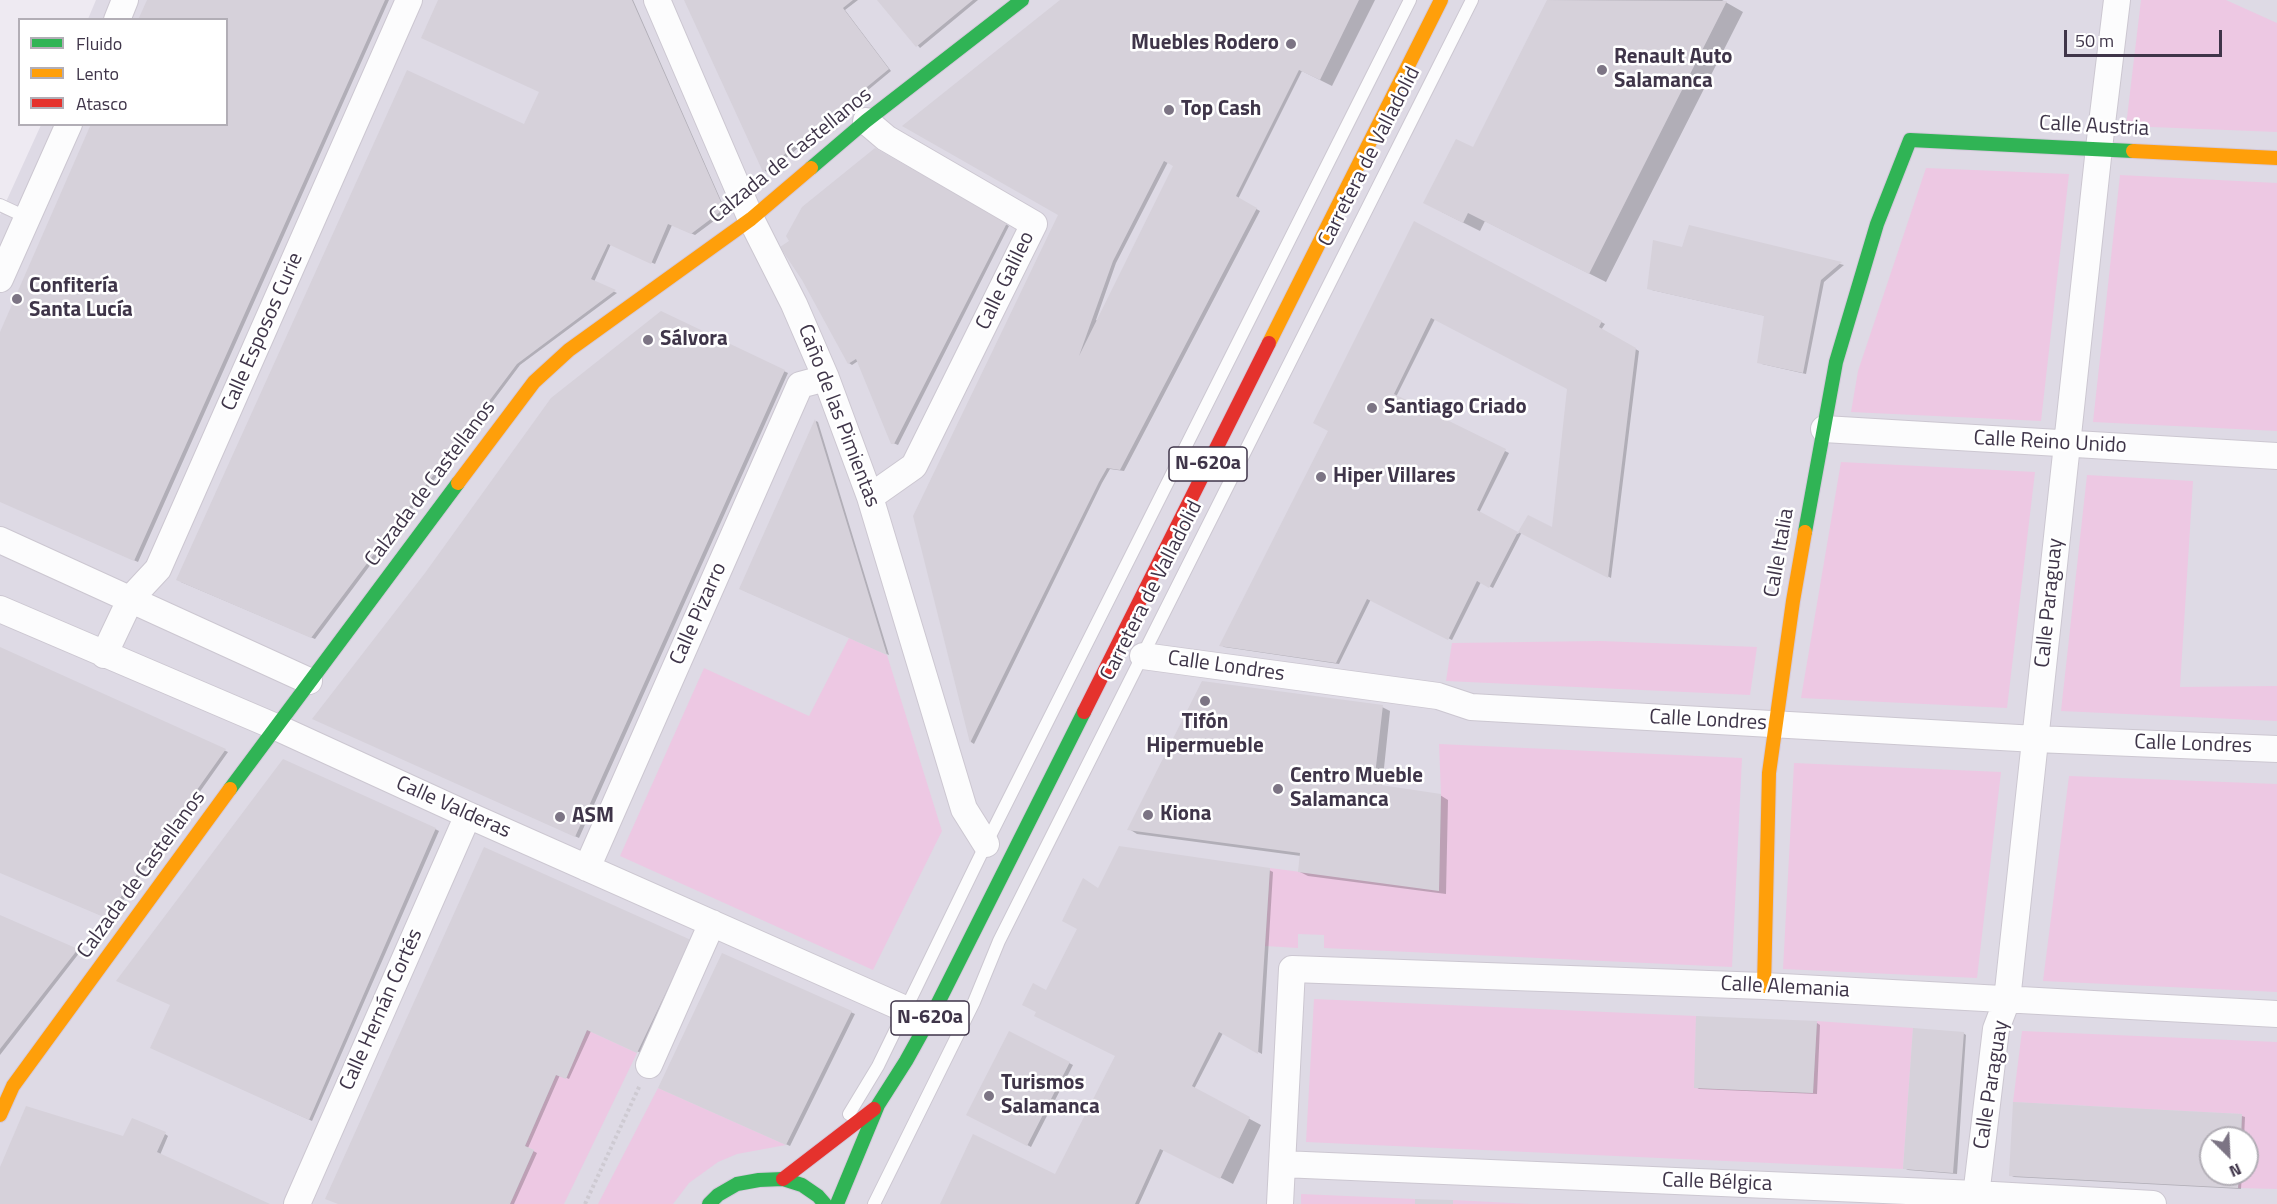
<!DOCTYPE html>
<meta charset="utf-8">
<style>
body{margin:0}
#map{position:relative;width:2277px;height:1204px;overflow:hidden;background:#eeeaf2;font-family:"Titillium Web",sans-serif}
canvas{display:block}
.legend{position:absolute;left:18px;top:18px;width:210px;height:108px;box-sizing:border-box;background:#fff;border:2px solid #b2aeb6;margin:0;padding:8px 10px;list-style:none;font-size:18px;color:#3f3549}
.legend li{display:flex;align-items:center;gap:12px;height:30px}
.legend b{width:30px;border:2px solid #b2aeb6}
.north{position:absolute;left:2199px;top:1126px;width:60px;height:60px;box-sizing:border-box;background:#fff;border:2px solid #b2aeb6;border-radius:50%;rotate:156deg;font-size:16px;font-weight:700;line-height:24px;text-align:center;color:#3f3549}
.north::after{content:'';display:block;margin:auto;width:21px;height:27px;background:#7c7484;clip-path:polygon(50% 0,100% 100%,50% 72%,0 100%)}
.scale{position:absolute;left:2064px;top:30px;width:158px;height:27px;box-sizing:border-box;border:3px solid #3f3549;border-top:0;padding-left:8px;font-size:18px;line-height:21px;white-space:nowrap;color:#3f3549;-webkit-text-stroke:4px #fff;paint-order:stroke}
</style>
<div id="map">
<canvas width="2277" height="1204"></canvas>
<ul class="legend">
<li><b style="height:8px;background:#30b455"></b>Fluido</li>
<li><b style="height:8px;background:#ff9f0a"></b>Lento</li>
<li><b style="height:8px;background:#e5322d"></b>Atasco</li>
</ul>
<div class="north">N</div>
<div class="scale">50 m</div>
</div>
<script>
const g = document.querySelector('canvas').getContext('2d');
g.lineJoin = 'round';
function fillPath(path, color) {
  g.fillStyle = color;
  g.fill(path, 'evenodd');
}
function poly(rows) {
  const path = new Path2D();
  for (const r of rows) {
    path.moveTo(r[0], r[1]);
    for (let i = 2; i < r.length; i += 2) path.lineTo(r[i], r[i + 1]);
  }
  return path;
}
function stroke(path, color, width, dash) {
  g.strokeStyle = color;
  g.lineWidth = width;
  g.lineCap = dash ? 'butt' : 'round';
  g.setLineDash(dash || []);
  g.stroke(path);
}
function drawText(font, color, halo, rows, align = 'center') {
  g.font = font + ' "Titillium Web",sans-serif';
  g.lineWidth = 5;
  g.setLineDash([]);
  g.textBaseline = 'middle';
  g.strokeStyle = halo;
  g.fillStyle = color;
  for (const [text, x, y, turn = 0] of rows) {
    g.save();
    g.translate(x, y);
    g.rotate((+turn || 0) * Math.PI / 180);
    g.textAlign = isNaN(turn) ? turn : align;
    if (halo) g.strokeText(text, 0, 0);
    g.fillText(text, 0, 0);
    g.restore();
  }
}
const industrial = poly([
 [96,0,2277,0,2277,1204,0,1204,0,215,41,125,226,124,226,20,88,19],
 [2211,1138,2247,1138,2247,1174,2211,1174]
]);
const green = poly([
 [2141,0,2226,0,2277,23,2277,132,2126,126],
 [1926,168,2069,174,2041,421,1851,412,1858,371],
 [2120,175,2277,183,2277,431,2093,422],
 [1841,462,2035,472,2007,708,1801,698],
 [2087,475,2193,481,2180,687,2277,686,2277,721,2061,711],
 [849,638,887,655,942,831,873,970,620,856,704,668,809,716],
 [1600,641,1757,647,1750,695,1446,681,1452,643],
 [1439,744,1742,758,1732,967,1324,948,1324,935,1298,934,1298,948,1265,946,1270,868,1439,890,1441,794],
 [1794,763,2001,772,1977,978,1783,969],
 [2069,776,2277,784,2277,992,2043,981],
 [1314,999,1696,1016,1695,1088,1813,1093,1817,1021,1913,1028,1903,1169,1306,1142],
 [587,1030,637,1053,564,1204,510,1204,534,1150,525,1146,556,1075,566,1078],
 [2022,1031,2277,1042,2277,1189,2238,1188,2239,1174,2247,1174,2247,1138,2241,1138,2242,1114,2013,1102],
 [658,1088,786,1145,737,1154,718,1162,689,1183,673,1204,598,1204],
 [1301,1194,1415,1199,1415,1204,1301,1204],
 [1453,1200,1531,1204,1453,1204]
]);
const shadow = poly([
 [149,0,389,0,138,562,0,501,0,335,226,124,226,20],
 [440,0,633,0,726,212,695,235,672,225,655,264,611,244,594,282,617,293,520,365,315,639,181,582,524,126,541,91],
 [686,0,858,0,845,10,891,71,768,173,765,171],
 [879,0,978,0,920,48],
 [1063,0,1375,0,1332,86,1302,71,1238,199,1260,211,1124,471,1110,469,1102,483,974,744,971,742,914,516,1060,215],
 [1168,162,1175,165,1098,321,1096,320,1116,263],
 [1549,0,1722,0,1743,12,1606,282,1485,221,1480,231,1442,212],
 [875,149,1009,226,898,445,893,443,858,361,852,365,849,363,803,279,791,241],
 [1415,223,1605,324,1601,330,1639,351,1611,578,1522,532,1493,588,1481,582,1452,640,1371,599,1339,664,1224,647,1221,645,1330,430],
 [1435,319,1569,388,1554,529,1529,517,1518,534,1479,513,1509,453,1396,397],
 [1690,227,1844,265,1824,282,1806,374,1762,364,1766,316,1652,290,1683,249],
 [661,313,788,373,579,838,317,720],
 [816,421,818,422,889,655,745,591],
 [0,648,228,752,110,919,0,872],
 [1382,707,1390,711,1382,787,1440,795,1448,800,1446,894,1308,876,1300,872,1301,856,1137,834,1129,829],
 [435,829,439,831,312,1121,156,1049],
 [1269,870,1273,872,1262,1054,1223,1033,1194,1089,1261,1125,1233,1184,1164,1149,1139,1204,942,1204,1056,1176,1116,1056,1047,992,1099,890],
 [0,917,80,952,0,1055],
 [691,941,641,1053,591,1031,569,1079,560,1075,528,1148,537,1153,514,1204,340,1204],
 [722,955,855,1014,790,1146,664,1089],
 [1817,1023,1820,1025,1817,1094,1699,1089,1696,1087],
 [1010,1033,1073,1065,1031,1147,968,1114],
 [1963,1033,1966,1035,1957,1174,1908,1170,1904,1168],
 [2242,1116,2245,1117,2244,1138,2211,1138,2211,1174,2242,1174,2241,1189,2014,1177,2010,1175],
 [165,1134,168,1136,160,1155,266,1204,0,1204,0,1172,124,1138]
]);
const building = poly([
 [147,0,385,0,134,561,0,502,0,332,91,124,226,124,226,20,138,20],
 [438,0,632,0,724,209,691,234,668,224,651,264,608,244,591,279,616,290,517,364,311,638,176,580,407,70,524,124,539,92,421,38],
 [684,0,853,0,843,8,889,69,763,172],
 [877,0,973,0,916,47],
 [1060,0,1359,0,1320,80,1299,70,1236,196,1257,208,1120,470,1107,468,1099,482,970,743,913,516,1058,215,902,126],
 [1164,161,1173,166,1079,356,1113,261],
 [1547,0,1727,1,1589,274,1468,213,1463,223,1423,203,1456,139,1473,147],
 [875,148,1007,223,894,444,891,444,856,359,848,364,802,280,780,247,789,241,786,236,802,207],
 [1414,221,1602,321,1599,327,1636,348,1608,578,1518,532,1489,588,1477,581,1448,640,1367,599,1336,663,1219,646,1328,431,1313,423],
 [1431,318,1567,389,1552,527,1528,515,1518,532,1477,510,1506,449,1394,394],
 [1689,225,1842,262,1821,280,1803,373,1757,363,1764,316,1647,289,1653,240,1682,247],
 [661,311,785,370,575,837,312,719,425,573,551,398],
 [815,419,857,556,887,655,739,589],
 [0,647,226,749,106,918,0,873],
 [1202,681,1383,705,1374,784,1441,794,1439,891,1298,872,1300,853,1127,830],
 [283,759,436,828,309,1120,150,1048,170,1005,116,981],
 [1119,846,1270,868,1258,1054,1219,1032,1192,1086,1250,1117,1220,1179,1160,1149,1135,1204,940,1204,973,1134,1055,1174,1115,1056,1034,1016,1036,1012,1022,1005,1033,983,1046,990,1077,929,1062,921,1083,878,1098,888],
 [484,847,691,940,637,1053,587,1030,566,1079,556,1075,525,1146,534,1150,510,1204,338,1204,325,1199],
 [0,915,78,949,0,1049],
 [722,953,852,1011,786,1145,658,1088],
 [1696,1016,1817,1021,1813,1093,1694,1088],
 [1913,1028,1964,1032,1953,1173,1903,1169],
 [1009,1031,1070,1062,1027,1146,966,1115],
 [2013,1102,2242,1114,2241,1138,2211,1138,2211,1174,2239,1174,2238,1188,2009,1176],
 [26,1106,123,1136,132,1118,166,1132,157,1152,270,1204,0,1204,0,1167],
 [1415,1199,1453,1200,1453,1204,1415,1204]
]);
const path = poly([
 [585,1204,640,1085]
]);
const lane = poly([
 [0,205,28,218],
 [849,1114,878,1066,986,844,1410,0],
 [874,1204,974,1002,999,941,1472,0]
]);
const street = poly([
 [657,0,751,219,794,304,826,378,870,497,964,809,986,844],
 [117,20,125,0],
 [866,121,886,138,1034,224,914,466,870,497],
 [0,279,69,124],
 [1824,429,2277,456],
 [0,540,309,681],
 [0,609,276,727,468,815,905,1009],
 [104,655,131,598,158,569,409,0],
 [1143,656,1438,696,1471,707,2036,739,2277,749],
 [587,868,800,385,826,378],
 [649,1065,712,923],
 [1282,1164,1976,1194,2153,1204],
 [297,1204,468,815],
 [1280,1204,1292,969,1764,986,2277,1014],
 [1975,1204,1996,1029,2007,1000,2099,148,2117,0]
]);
const fast = poly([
 [811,168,866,121,1022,0],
 [1805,532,1836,362,1877,224,1910,140,2133,151],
 [230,789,458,483],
 [709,1204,718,1195,737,1184,759,1180,783,1179,802,1185,818,1196,825,1204],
 [837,1204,878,1105,906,1061,936,1007,1084,712]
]);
const slow = poly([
 [2133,151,2277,158],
 [1269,343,1441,0],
 [458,483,534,382,569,350,751,219,811,168],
 [1764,986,1769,773,1793,601,1805,532],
 [0,1115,13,1086,230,789]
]);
const jam = poly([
 [1084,712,1269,343],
 [783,1179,874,1109]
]);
const markers = [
 [1291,44,6,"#7c7484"],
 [1602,70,6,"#7c7484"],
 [1169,110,6,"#7c7484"],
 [17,299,6,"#7c7484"],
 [648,340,6,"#7c7484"],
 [1372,408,6,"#7c7484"],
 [1321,477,6,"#7c7484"],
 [1205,701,6,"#7c7484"],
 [1278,789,6,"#7c7484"],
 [1148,815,6,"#7c7484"],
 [560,817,6,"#7c7484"],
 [989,1096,6,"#7c7484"]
];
const shields = [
 [1208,464,78],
 [930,1018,78]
];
const shieldNames = [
 ["N-620a",1208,464],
 ["N-620a",930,1018]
];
const poiNames = [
 ["Muebles Rodero",1279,44,"right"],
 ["Renault Auto",1614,58],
 ["Salamanca",1614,82],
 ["Top Cash",1181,110],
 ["Confitería",29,287],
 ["Santa Lucía",29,311],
 ["Sálvora",660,340],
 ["Santiago Criado",1384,408],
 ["Hiper Villares",1333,477],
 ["Tifón",1205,723,"center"],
 ["Hipermueble",1205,747,"center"],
 ["Centro Mueble",1290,777],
 ["Salamanca",1290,801],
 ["Kiona",1160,815],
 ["ASM",572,817],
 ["Turismos",1001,1084],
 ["Salamanca",1001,1108]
];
const streetNames = [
 ["Calle Austria",2094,127,3],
 ["Calzada de Castellanos",791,156,-39],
 ["Carretera de Valladolid",1370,157,-63],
 ["Calle Galileo",1006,281,-64],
 ["Calle Esposos Curie",263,332,-66],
 ["Caño de las Pimientas",838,416,69],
 ["Calle Reino Unido",2050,443,3],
 ["Calzada de Castellanos",431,484,-53],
 ["Calle Italia",1780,553,-80],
 ["Carretera de Valladolid",1152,591,-63],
 ["Calle Paraguay",2050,603,-84],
 ["Calle Pizarro",699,614,-66],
 ["Calle Londres",1226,667,8],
 ["Calle Londres",1708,721,3],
 ["Calle Londres",2193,745,2],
 ["Calle Valderas",453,808,24],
 ["Calzada de Castellanos",142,875,-54],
 ["Calle Alemania",1785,988,3],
 ["Calle Hernán Cortés",382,1010,-66],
 ["Calle Paraguay",1992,1085,-81],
 ["Calle Bélgica",1717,1183,2]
];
fillPath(industrial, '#dedae5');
fillPath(green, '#edc8e3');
fillPath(shadow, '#0003');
fillPath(building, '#d6d1da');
stroke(lane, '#ccc7d1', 14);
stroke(street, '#ccc7d1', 28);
stroke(fast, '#d4c9db', 16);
stroke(slow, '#d4c9db', 16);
stroke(jam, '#d4c9db', 16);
stroke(path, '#cecad2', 4, [3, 3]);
stroke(lane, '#fcfcfd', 12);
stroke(street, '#fcfcfd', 26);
stroke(fast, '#30b455', 14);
stroke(slow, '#ff9f0a', 14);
stroke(jam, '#e5322d', 14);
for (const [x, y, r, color] of markers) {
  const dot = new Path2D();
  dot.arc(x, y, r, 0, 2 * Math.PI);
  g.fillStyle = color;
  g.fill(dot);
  stroke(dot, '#fff', 2);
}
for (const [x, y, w] of shields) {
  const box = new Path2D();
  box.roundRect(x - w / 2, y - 17, w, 34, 4.5);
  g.fillStyle = '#fff';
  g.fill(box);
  stroke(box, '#3f3549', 1.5);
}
drawText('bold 20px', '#3f3549', null, shieldNames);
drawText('bold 21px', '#3f3549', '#fff', poiNames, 'left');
drawText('21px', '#3f3549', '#fff', streetNames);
</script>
